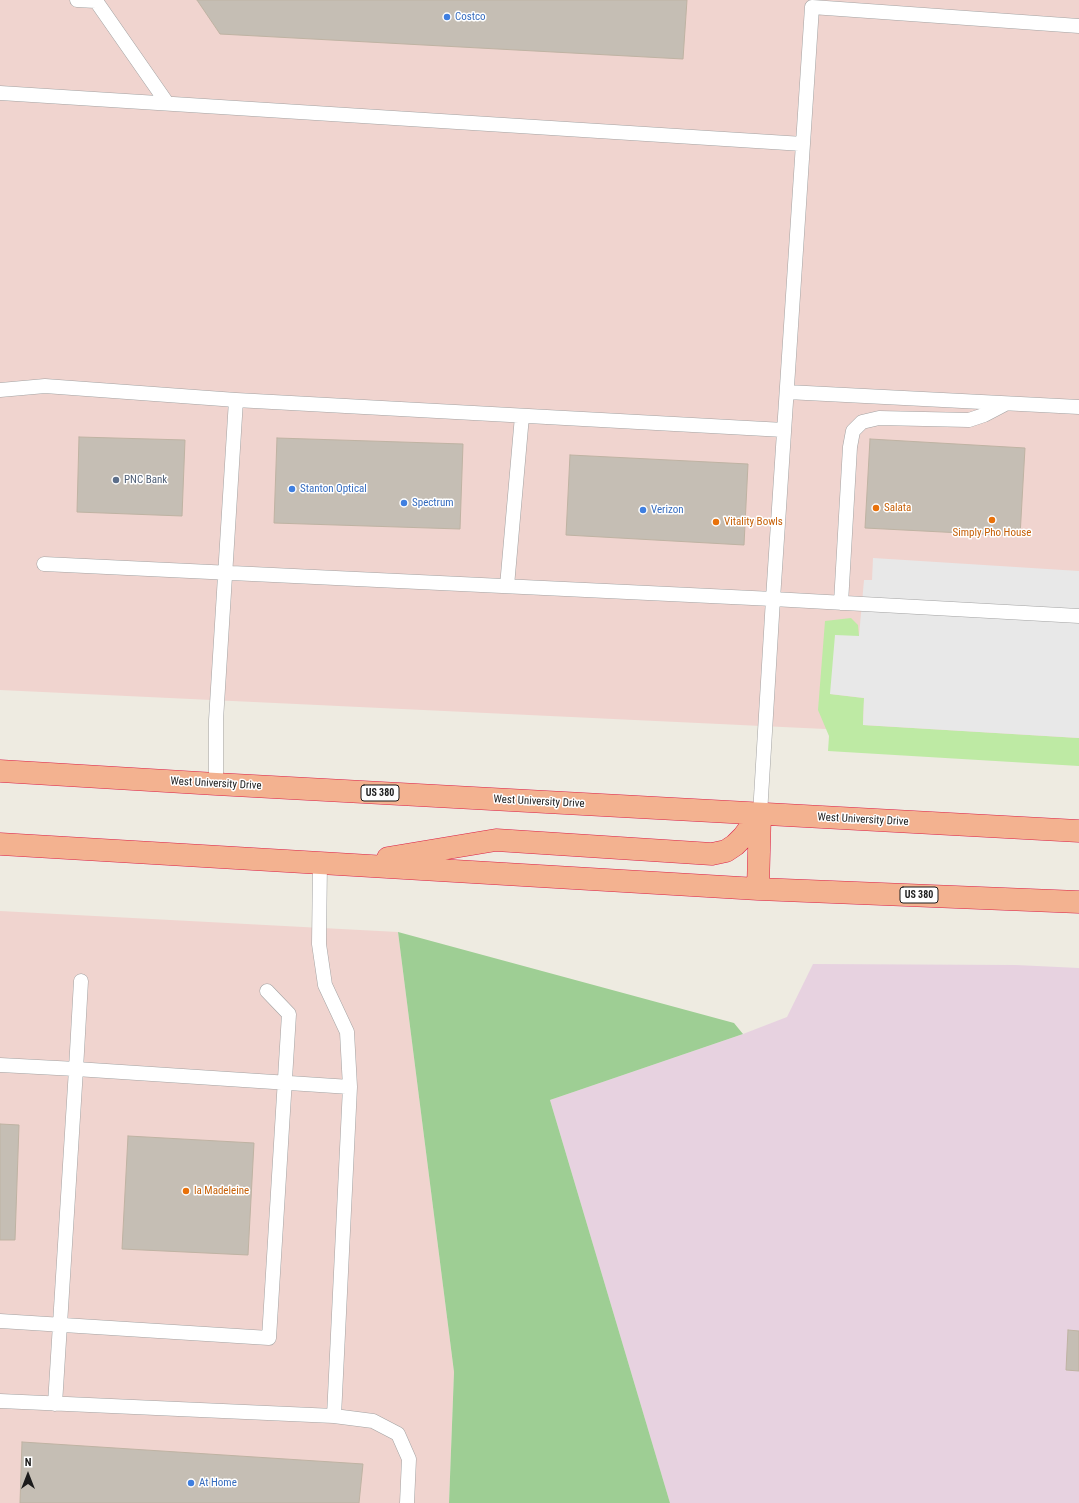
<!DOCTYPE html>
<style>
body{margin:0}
#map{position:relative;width:1079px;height:1503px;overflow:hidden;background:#eeebe1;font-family:"Roboto Condensed",sans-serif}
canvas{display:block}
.north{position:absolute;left:8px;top:1455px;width:40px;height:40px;-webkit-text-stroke:3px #fff;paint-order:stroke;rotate:0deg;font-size:11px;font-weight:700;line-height:16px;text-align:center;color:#1c1c1c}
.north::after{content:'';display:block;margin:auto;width:14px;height:18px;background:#1c1c1c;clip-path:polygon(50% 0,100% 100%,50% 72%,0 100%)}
</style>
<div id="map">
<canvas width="1079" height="1503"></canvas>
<div class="north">N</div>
</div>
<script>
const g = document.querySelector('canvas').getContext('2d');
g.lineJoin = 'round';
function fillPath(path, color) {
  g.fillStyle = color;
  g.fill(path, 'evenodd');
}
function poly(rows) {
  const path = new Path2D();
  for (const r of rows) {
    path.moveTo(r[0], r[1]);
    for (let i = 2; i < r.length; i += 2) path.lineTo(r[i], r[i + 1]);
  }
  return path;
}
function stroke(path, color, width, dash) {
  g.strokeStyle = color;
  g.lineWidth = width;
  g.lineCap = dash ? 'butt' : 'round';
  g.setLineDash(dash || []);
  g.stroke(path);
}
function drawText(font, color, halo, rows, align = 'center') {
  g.font = font + ' "Roboto Condensed",sans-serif';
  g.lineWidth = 3;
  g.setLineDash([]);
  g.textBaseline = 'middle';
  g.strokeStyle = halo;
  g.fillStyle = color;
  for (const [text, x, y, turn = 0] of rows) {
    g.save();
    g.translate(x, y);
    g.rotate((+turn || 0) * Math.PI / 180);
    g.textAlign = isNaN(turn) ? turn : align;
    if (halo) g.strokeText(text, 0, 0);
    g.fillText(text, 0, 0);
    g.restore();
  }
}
const commercial = poly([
 [0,0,1079,0,1079,741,0,690],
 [0,911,398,932,454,1372,449,1503,0,1503]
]);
const industrial = poly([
 [813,964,1016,965,1079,968,1079,1503,670,1503,550,1100,743,1034,787,1017]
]);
const grass = poly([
 [851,618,858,625,859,636,830,694,864,698,863,725,1079,738,1079,766,828,751,829,736,818,710,825,621]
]);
const forest = poly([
 [398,932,734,1023,743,1034,550,1100,670,1503,449,1503,454,1372]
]);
const parking = poly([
 [873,558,1079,571,1079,738,863,725,864,698,830,694,835,635,859,636,864,580,872,580]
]);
const building = poly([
 [197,0,687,0,683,59,220,34,197,0],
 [79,437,185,440,182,516,77,512,79,437],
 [277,438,463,444,460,529,274,523,277,438],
 [870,439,1025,448,1020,536,865,528,870,439],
 [570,455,748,464,744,545,566,535,570,455],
 [0,1124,19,1125,15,1240,0,1240,0,1124],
 [128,1136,254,1143,248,1255,122,1249,128,1136],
 [1068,1330,1079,1331,1079,1371,1066,1370,1068,1330],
 [22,1442,363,1464,359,1503,20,1503,22,1442]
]);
const service = poly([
 [77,0,96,1,167,103],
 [0,93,803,144],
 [0,390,45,386,236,400,784,430],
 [787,392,1079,407],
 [44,564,773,599,1079,616],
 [507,586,522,416],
 [841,603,850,447,853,431,862,422,879,418,969,420,984,415,1005,404],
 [216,784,216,720,236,400],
 [760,814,773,599,812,7,1079,26],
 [0,1065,76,1069,81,981],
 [0,1321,269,1338,289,1014,267,991],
 [0,1401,334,1416,350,1087,347,1032,325,985,319,944,320,863],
 [55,1404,76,1069,350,1087],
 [334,1416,373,1421,398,1434,409,1459,407,1503]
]);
const trunk = poly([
 [0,771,216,784,1079,831],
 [0,844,758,889,1079,902],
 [388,858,496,840,712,854,726,851,735,845,743,837,760,814],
 [758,889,760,814]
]);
const markers = [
 [447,17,4,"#3f7fe0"],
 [116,480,4,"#5c6f8a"],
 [292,489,4,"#3f7fe0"],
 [404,503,4,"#3f7fe0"],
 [876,508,4,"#e8710a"],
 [643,510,4,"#3f7fe0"],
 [992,520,4,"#e8710a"],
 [716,522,4,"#e8710a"],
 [186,1191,4,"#e8710a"],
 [191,1483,4,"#3f7fe0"]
];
const shields = [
 [380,793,38],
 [919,895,38]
];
const shieldNames = [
 ["US 380",380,793],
 ["US 380",919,895]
];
const shopNames = [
 ["Costco",455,17],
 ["Stanton Optical",300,489],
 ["Spectrum",412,503],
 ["Verizon",651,510],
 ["At Home",199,1483]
];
const serviceNames = [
 ["PNC Bank",124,480]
];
const foodNames = [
 ["Salata",884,508],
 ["Vitality Bowls",724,522],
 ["Simply Pho House",992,533,"center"],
 ["la Madeleine",194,1191]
];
const streetNames = [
 ["West University Drive",216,784,3],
 ["West University Drive",539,802,3],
 ["West University Drive",863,820,3]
];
fillPath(commercial, '#f0d4cf');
fillPath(industrial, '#e7d2e0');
fillPath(grass, '#beeaa4');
fillPath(forest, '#9ece94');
fillPath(parking, '#e8e8e8');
fillPath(building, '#c5beb4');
stroke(building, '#bfb3a3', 1);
stroke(service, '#a3a3a3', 15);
stroke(trunk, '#db1f47', 23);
stroke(service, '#fff', 14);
stroke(trunk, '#f3b290', 22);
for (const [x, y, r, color] of markers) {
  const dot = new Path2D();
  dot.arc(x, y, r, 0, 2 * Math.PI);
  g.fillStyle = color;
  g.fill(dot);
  stroke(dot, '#fff', 1.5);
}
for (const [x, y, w] of shields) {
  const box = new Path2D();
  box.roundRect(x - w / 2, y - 8, w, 16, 3);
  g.fillStyle = '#fff';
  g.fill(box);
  stroke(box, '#1c1c1c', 1);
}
drawText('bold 10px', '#1c1c1c', null, shieldNames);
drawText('11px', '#366cbe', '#fff', shopNames, 'left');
drawText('11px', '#4e5e75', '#fff', serviceNames, 'left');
drawText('11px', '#c56008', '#fff', foodNames, 'left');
drawText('11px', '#1c1c1c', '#fff', streetNames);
</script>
